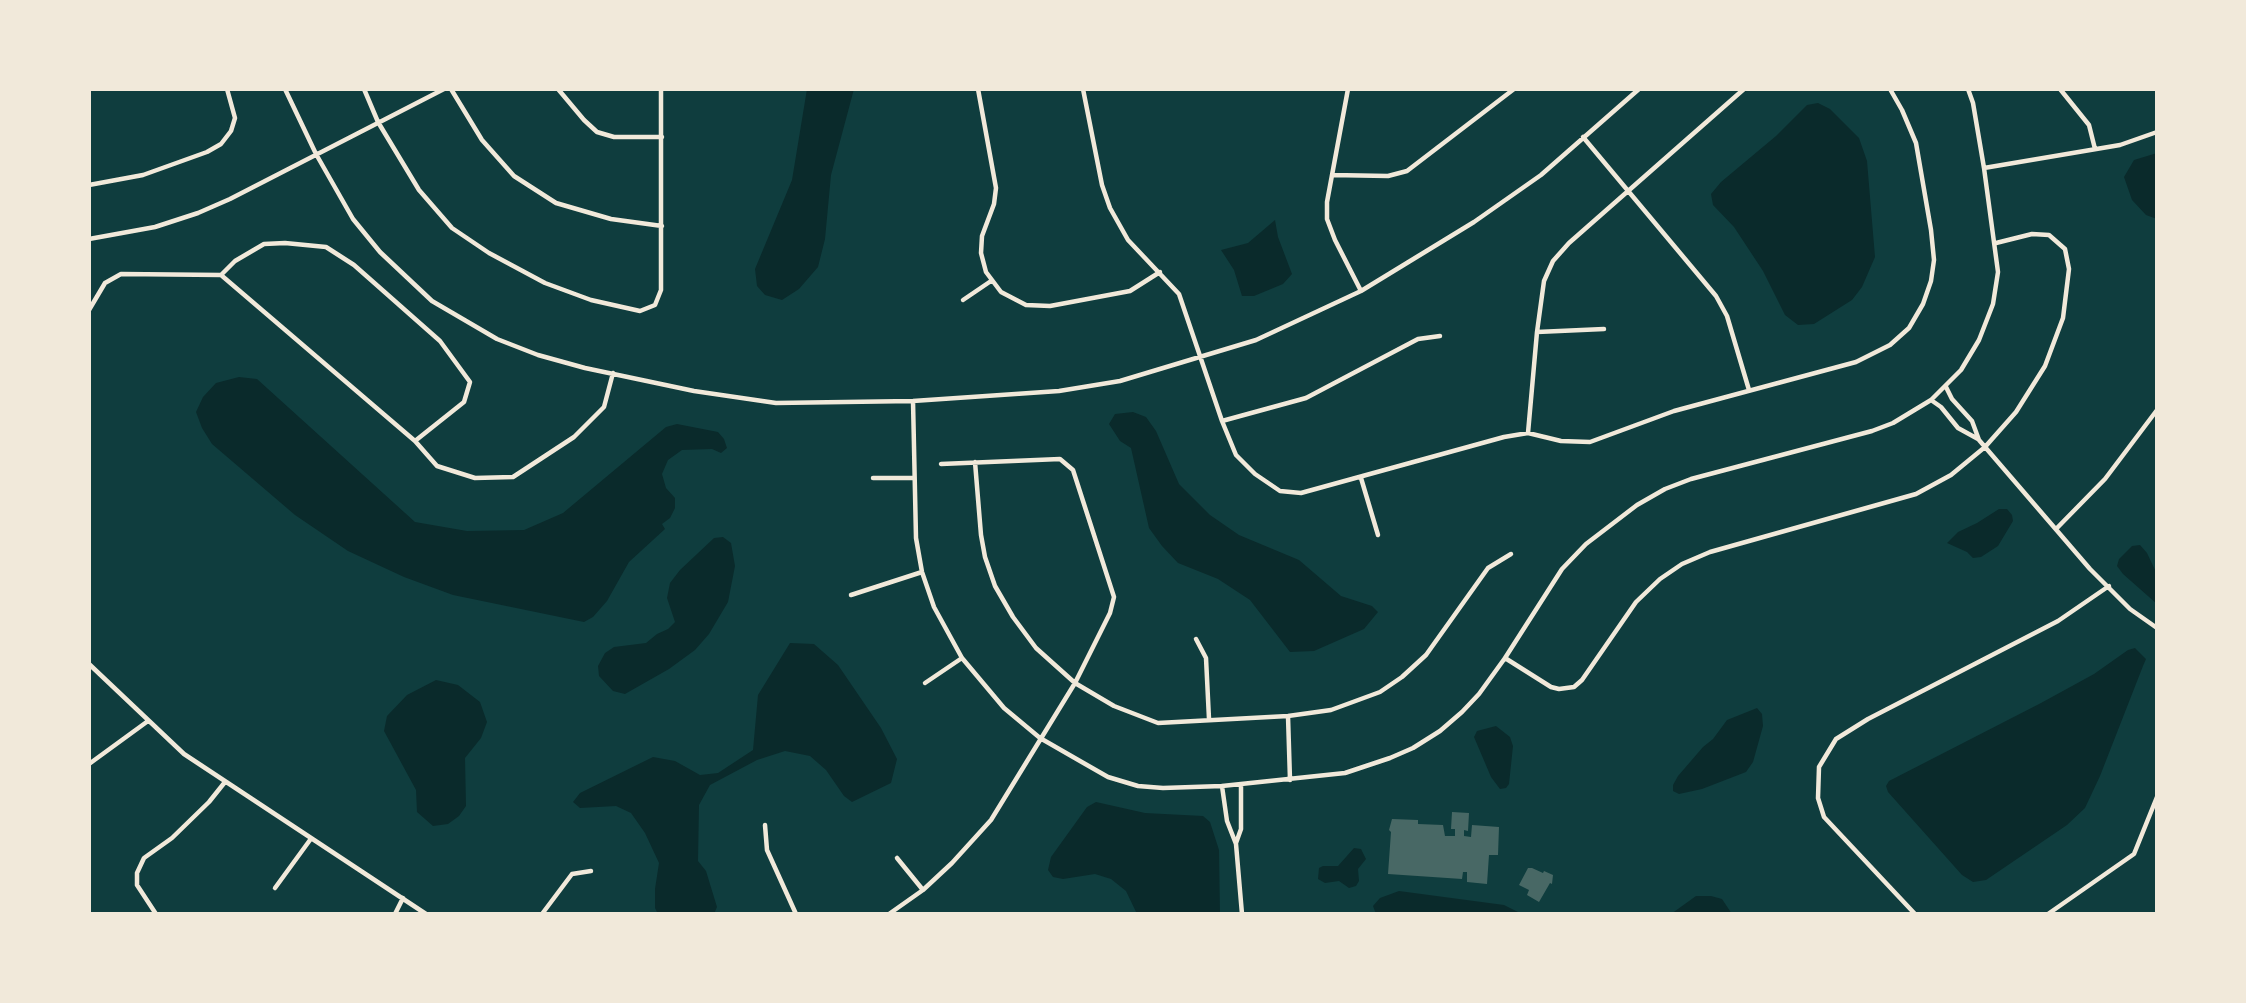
<!DOCTYPE html>
<style>
body{margin:0}
#map{position:relative;width:2246px;height:1003px;overflow:hidden;background:#0f3d3e;font-family:Karla,sans-serif}
canvas{display:block}
.frame{position:absolute;inset:0;border:91px solid #f1e9da;pointer-events:none}
</style>
<div id="map">
<canvas width="2246" height="1003"></canvas>
<div class="frame"></div>
</div>
<script>
const g = document.querySelector('canvas').getContext('2d');
g.lineJoin = 'round';
function fillPath(path, color) {
  g.fillStyle = color;
  g.fill(path, 'evenodd');
}
function poly(rows) {
  const path = new Path2D();
  for (const r of rows) {
    path.moveTo(r[0], r[1]);
    for (let i = 2; i < r.length; i += 2) path.lineTo(r[i], r[i + 1]);
  }
  return path;
}
function stroke(path, color, width, dash) {
  g.strokeStyle = color;
  g.lineWidth = width;
  g.lineCap = dash ? 'butt' : 'round';
  g.setLineDash(dash || []);
  g.stroke(path);
}
const water = poly([
 [807,89,854,89,831,175,825,239,818,267,799,289,782,300,765,295,757,286,755,269,792,180],
 [1818,103,1830,109,1859,138,1867,161,1875,257,1862,287,1852,300,1814,324,1798,325,1785,315,1763,271,1734,227,1713,205,1711,194,1721,182,1776,136,1807,105],
 [2157,153,2157,219,2146,215,2132,200,2124,177,2134,160],
 [1275,220,1278,237,1292,274,1283,284,1254,296,1242,296,1234,270,1221,250,1248,243],
 [239,377,257,379,415,522,467,531,524,530,563,513,666,427,677,424,718,432,724,439,727,448,721,453,712,449,682,450,668,460,662,474,666,488,675,498,675,508,670,518,662,524,665,529,629,562,607,601,593,617,584,622,453,595,404,577,348,551,295,515,212,444,202,428,196,412,203,397,216,383],
 [1133,412,1146,417,1156,431,1179,484,1210,515,1239,535,1299,560,1341,596,1372,606,1378,612,1364,629,1314,651,1290,652,1250,600,1218,579,1178,563,1162,546,1149,528,1131,448,1120,441,1109,424,1115,414],
 [1999,509,2007,509,2012,515,2013,521,1998,546,1981,557,1973,558,1967,552,1947,543,1958,532,1977,523],
 [723,537,731,543,735,566,728,602,709,634,695,650,669,669,625,694,613,691,599,676,598,666,605,653,614,647,646,643,657,634,668,629,675,622,667,598,670,583,680,570,714,538],
 [2140,545,2147,553,2157,574,2157,604,2123,574,2117,566,2119,559,2132,546],
 [790,643,814,644,838,665,881,728,897,759,891,783,852,802,844,796,826,770,810,756,785,751,757,760,710,785,699,805,698,861,706,871,717,907,714,914,658,914,655,908,655,889,659,863,645,833,631,813,616,806,580,808,573,802,580,793,653,757,675,761,700,775,718,773,753,750,758,695],
 [2135,648,2146,659,2143,666,2100,776,2085,808,2067,825,1986,880,1973,882,1962,875,1888,792,1886,786,1889,781,2041,703,2094,674,2128,650],
 [436,680,458,685,480,702,487,722,481,738,465,758,466,806,459,816,448,824,433,826,417,812,416,790,384,731,387,716,407,695],
 [1757,708,1762,714,1763,726,1753,762,1746,772,1702,789,1679,794,1673,791,1673,785,1678,776,1703,747,1713,739,1727,720],
 [1496,726,1510,737,1513,746,1509,784,1506,788,1500,789,1491,777,1474,737,1477,731],
 [1096,802,1145,813,1203,816,1210,822,1219,850,1220,914,1137,914,1126,891,1111,879,1095,874,1063,879,1053,877,1048,870,1051,857,1087,807],
 [1354,848,1361,849,1366,859,1358,869,1359,881,1356,886,1349,888,1339,881,1325,883,1318,879,1319,868,1323,866,1338,866],
 [1399,891,1504,905,1522,914,1376,914,1373,906,1380,898],
 [1696,896,1711,896,1722,899,1732,914,1671,914]
]);
const building = poly([
 [1452,812,1469,813,1468,831,1464,830,1464,836,1471,837,1472,825,1499,827,1498,855,1489,855,1487,884,1467,882,1467,872,1463,872,1462,879,1388,874,1391,832,1389,830,1392,819,1418,820,1418,824,1443,825,1445,836,1455,836,1455,829,1451,829],
 [1528,868,1532,868,1543,873,1544,871,1553,875,1552,884,1550,883,1539,902,1527,895,1529,890,1519,885]
]);
const minor = poly([
 [285,89,316,154,353,219,380,252,432,301,497,339,538,355,585,368,694,391,776,403,913,401,1059,391,1120,381,1256,340,1361,291,1474,222,1541,175,1639,89],
 [364,89,378,122,419,190,452,228,489,253,545,283,591,300,640,311,655,305,661,290,661,89],
 [451,89,482,140,514,176,556,203,611,219,662,226],
 [558,89,584,120,597,132,614,137,662,137],
 [978,89,996,188,994,204,982,236,981,253,986,272,1001,292,1026,305,1050,306,1130,291,1160,272],
 [1083,89,1102,185,1110,208,1128,240,1179,294,1222,421,1236,455,1255,474,1280,491,1301,493,1504,437,1528,433,1561,441,1590,442,1674,411,1856,362,1890,345,1909,328,1923,304,1931,281,1934,260,1931,230,1916,143,1902,110,1890,89],
 [1348,89,1327,202,1327,219,1335,240,1361,291],
 [2060,89,2089,125,2095,149],
 [1583,137,1716,296,1727,316,1749,390],
 [1984,168,2120,145,2157,132],
 [1332,175,1388,176,1407,171,1514,89],
 [89,185,143,175,207,152,221,144,231,131,235,118,227,89],
 [89,239,155,227,198,213,230,199,444,89],
 [221,275,235,261,264,244,285,243,326,247,354,265,440,341,470,382,464,402,415,441],
 [963,300,991,281],
 [89,310,105,283,121,274,221,275,415,441,437,466,475,478,513,477,574,437,604,407,613,373],
 [1537,332,1604,329],
 [1946,387,1952,399,1972,421,1979,440,2090,569,2130,609,2157,628],
 [1931,400,1941,407,1958,428,1978,439],
 [913,401,916,538,922,572,934,607,962,658,1004,708,1040,738,1080,761,1108,777,1138,786,1163,788,1222,786,1345,773,1390,758,1413,748,1440,731,1462,712,1479,694,1505,658,1562,569,1586,544,1637,505,1665,489,1691,479,1872,431,1893,423,1931,400,1961,370,1979,340,1993,304,1998,272,1984,168,1973,103,1968,89],
 [1222,421,1306,398,1418,339,1440,336],
 [1528,433,1537,332,1544,281,1553,261,1569,243,1744,89],
 [975,462,981,535,985,557,995,586,1013,617,1036,648,1075,683,1114,706,1158,723,1288,716,1331,710,1380,692,1402,677,1426,655,1488,568,1511,554],
 [873,478,914,478],
 [1361,478,1378,535],
 [2057,528,2105,479,2157,410],
 [851,595,922,572],
 [1196,639,1206,658,1209,719],
 [1505,658,1551,687,1559,689,1574,687,1582,680,1636,602,1660,579,1682,564,1710,552,1916,494,1951,475,1985,447,2016,412,2045,366,2063,318,2069,269,2065,249,2049,235,2032,234,1996,243],
 [89,664,184,754,426,914],
 [925,683,962,658],
 [1288,716,1290,780],
 [89,764,148,721],
 [1222,786,1227,821,1236,844,1242,914],
 [765,825,767,850,796,914],
 [1236,843,1241,829,1241,784],
 [897,858,923,890],
 [275,888,310,840],
 [156,914,137,885,137,873,144,858,172,838,209,802,225,782],
 [395,914,403,898],
 [542,914,572,874,591,871],
 [889,914,923,890,952,863,991,820,1075,683,1110,613,1114,597,1073,470,1060,459,941,464],
 [1915,914,1824,817,1818,798,1819,767,1836,739,1868,719,2058,621,2109,586],
 [2048,914,2134,854,2157,797]
]);
fillPath(water, '#0a2a2b');
fillPath(building, '#486865');
stroke(minor, '#f1e9da', 4.5);
</script>
